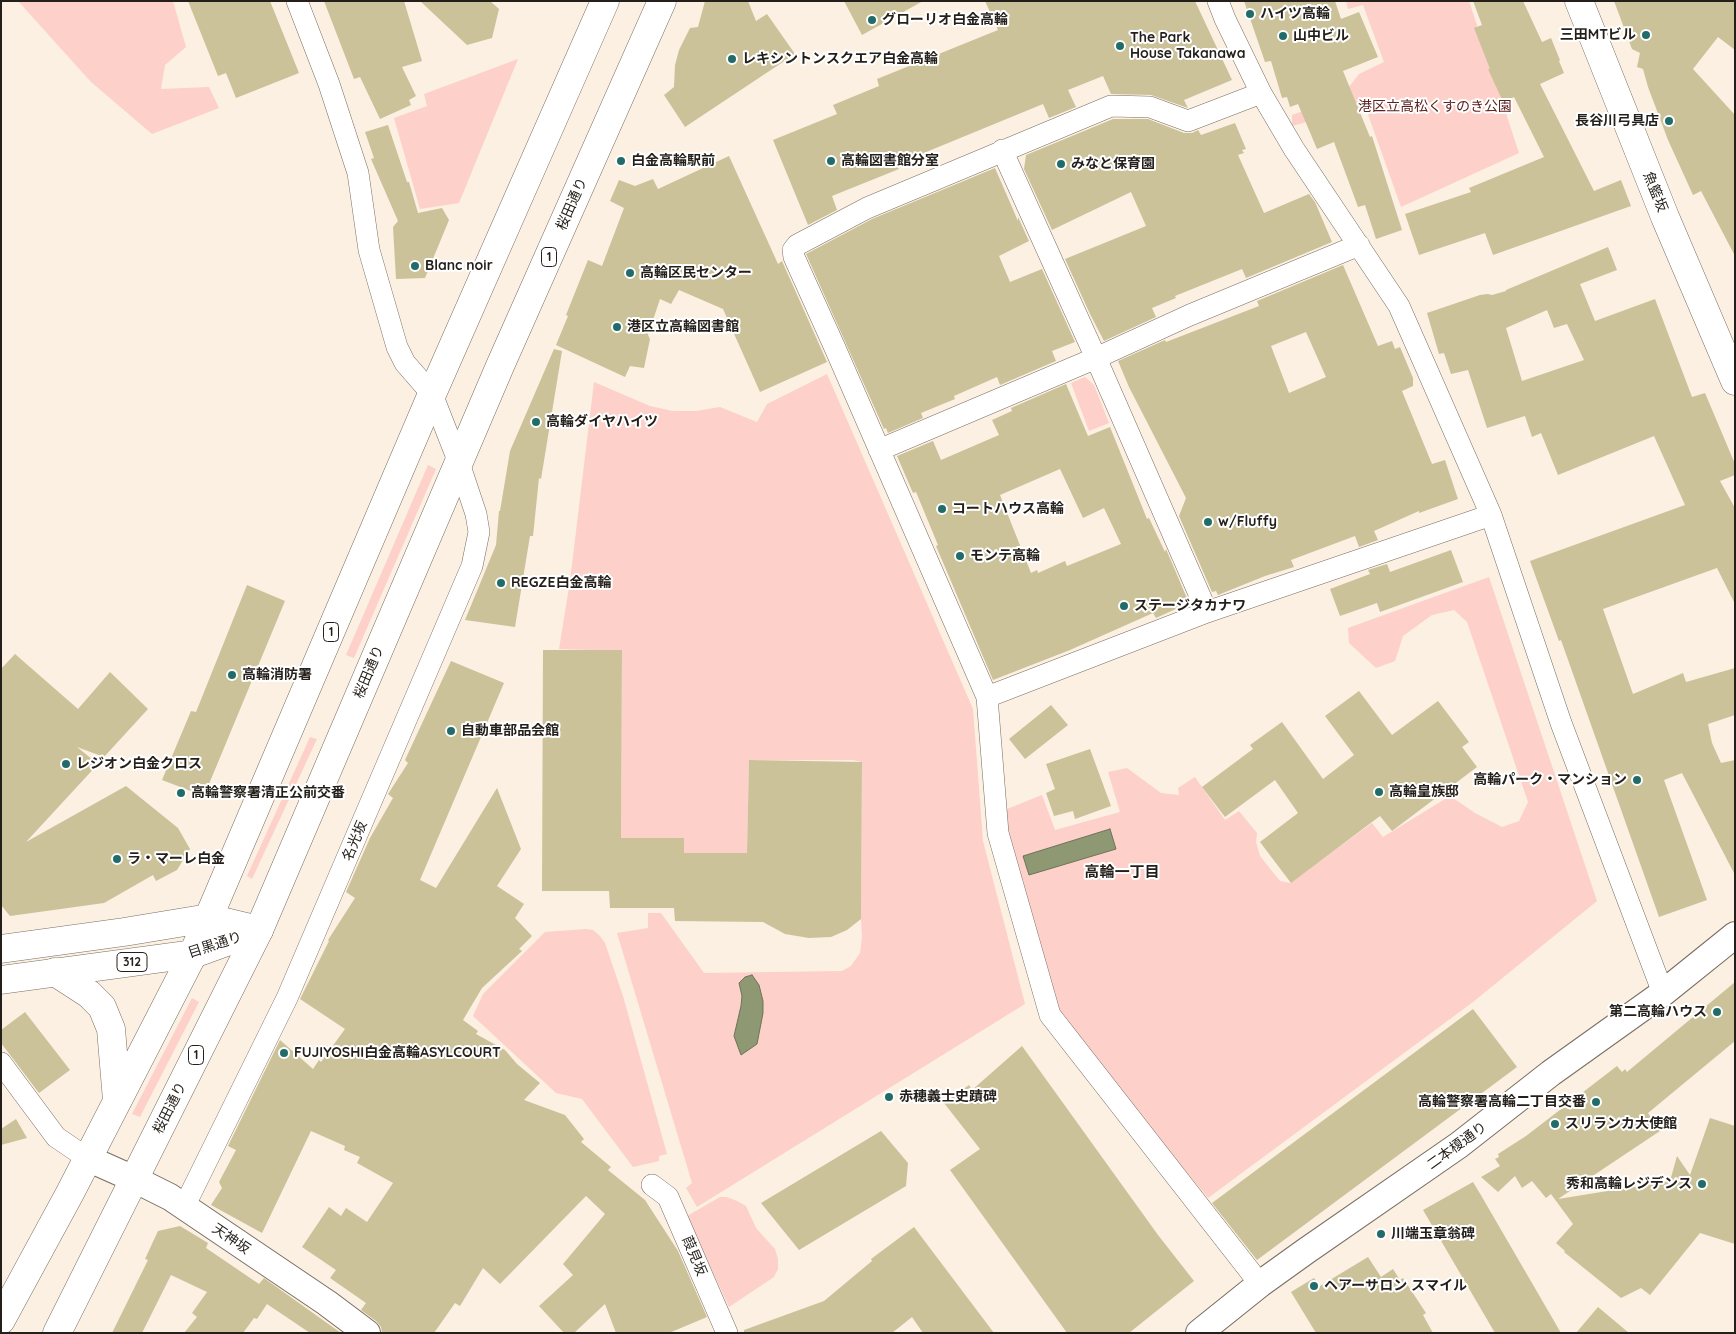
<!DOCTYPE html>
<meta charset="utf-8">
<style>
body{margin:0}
#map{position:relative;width:1736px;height:1334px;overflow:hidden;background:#fbf0e2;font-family:Quicksand,sans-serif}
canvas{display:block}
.frame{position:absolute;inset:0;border:2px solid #241f1a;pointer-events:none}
</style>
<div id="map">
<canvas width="1736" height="1334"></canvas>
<div class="frame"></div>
</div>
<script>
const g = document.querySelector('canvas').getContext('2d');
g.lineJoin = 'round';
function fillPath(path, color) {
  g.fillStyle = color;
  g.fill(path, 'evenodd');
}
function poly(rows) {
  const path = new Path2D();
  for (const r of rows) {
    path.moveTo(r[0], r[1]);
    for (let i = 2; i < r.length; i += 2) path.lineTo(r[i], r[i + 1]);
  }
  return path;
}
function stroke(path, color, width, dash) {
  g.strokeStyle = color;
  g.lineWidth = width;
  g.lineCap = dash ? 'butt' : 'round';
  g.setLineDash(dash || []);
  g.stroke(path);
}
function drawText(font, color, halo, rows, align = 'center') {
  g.font = font + ' Quicksand,"Noto Sans JP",sans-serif';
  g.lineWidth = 4;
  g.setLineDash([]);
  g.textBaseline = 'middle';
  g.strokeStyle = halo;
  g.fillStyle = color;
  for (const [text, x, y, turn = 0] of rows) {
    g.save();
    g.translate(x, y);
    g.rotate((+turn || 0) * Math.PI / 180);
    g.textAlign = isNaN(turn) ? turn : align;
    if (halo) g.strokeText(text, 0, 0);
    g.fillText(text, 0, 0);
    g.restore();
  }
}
const green = poly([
 [18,1,173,1,186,47,165,65,161,89,209,87,219,108,152,134,91,82],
 [1346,1,1469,1,1519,153,1401,207,1365,106,1292,126,1292,115,1341,97,1359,74,1384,62,1363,5,1348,9],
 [518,59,459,203,420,209,394,118,427,106,424,94],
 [827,374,973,709,983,841,1025,1004,697,1207,686,1188,692,1183,617,933,648,928,648,913,661,913,704,973,842,971,851,966,860,953,862,937,861,919,862,762,853,760,749,760,747,853,684,853,684,838,621,838,622,651,559,649,570,581,594,382,650,406,673,411,696,411,720,407,757,422,767,404],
 [1085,377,1094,385,1109,423,1089,431,1071,383],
 [428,465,436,469,354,658,346,655],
 [1489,577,1597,901,1473,1002,1208,1198,1055,1014,1002,811,1042,795,1055,830,1120,812,1108,772,1127,768,1161,793,1179,795,1178,788,1195,777,1225,820,1239,811,1257,833,1256,842,1260,856,1280,881,1290,883,1372,823,1383,837,1450,796,1475,813,1502,827,1519,821,1528,802,1467,622,1454,610,1432,615,1403,636,1395,661,1376,668,1349,643,1348,628],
 [310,737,317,739,252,879,247,876],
 [586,929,593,930,600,936,605,943,623,996,667,1154,659,1156,659,1161,633,1167,582,1099,556,1093,473,1016,483,994,545,932],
 [192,998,199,1002,140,1117,132,1114],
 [720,1197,727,1197,737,1201,746,1206,756,1228,775,1249,778,1259,778,1269,774,1277,729,1307,687,1216]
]);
const water = poly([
 [1110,829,1116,849,1029,875,1023,856,1110,829],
 [752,975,759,985,763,1001,763,1013,757,1044,741,1055,734,1036,741,1006,742,996,739,983,745,977,752,975]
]);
const building = poly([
 [188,1,270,1,299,73,236,98,226,73,218,76],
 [324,1,404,1,422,61,402,67,416,96,409,100,411,105,380,119,360,77,354,79],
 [420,1,490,1,499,9,492,38,467,45],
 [705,1,748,1,756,21,767,14,795,54,685,127,664,95,674,87,675,65,679,50,690,28,698,27],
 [844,1,923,1,862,35],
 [985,1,1195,1,1232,80,1184,100,1188,108,1151,95,1111,94,1103,76,1068,90,1076,107,1049,118,1043,104,897,164,899,169,832,196,837,210,808,225,773,140,837,114,833,105,879,86,877,79,998,30],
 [1244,1,1335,1,1341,19,1359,12,1378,57,1343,71,1370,137,1372,136,1402,230,1376,239,1365,205,1358,207,1334,142,1317,149,1298,104,1290,107,1287,97,1282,98,1271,61,1265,62],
 [1473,1,1523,1,1542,42,1551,38,1560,60,1559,61,1564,73,1540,84,1594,191,1621,180,1631,206,1493,255,1485,233,1419,255,1405,214,1471,192,1469,188,1544,157,1514,97,1503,102,1488,69,1490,69,1474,28,1482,25],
 [1614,1,1735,1,1735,50,1718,37,1693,69,1735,115,1735,256,1701,191,1693,195,1668,140,1648,87,1643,69,1637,67,1640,53,1632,49],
 [1113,119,1148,119,1184,133,1192,133,1198,130,1201,135,1235,123,1246,149,1242,150,1244,153,1238,155,1264,213,1309,194,1315,202,1332,242,1246,278,1242,269,1175,296,1176,298,1152,308,1156,317,1104,341,1090,314,1065,259,1146,226,1131,192,1052,230,1024,169,1026,155],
 [388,125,407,182,409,182,418,213,442,208,449,220,425,278,396,279,393,227,398,221,371,159,374,158,365,132],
 [729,156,778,264,782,261,827,362,760,392,723,309,679,290,671,304,660,299,648,335,650,339,644,368,630,366,625,377,556,345,568,316,566,315,588,260,602,266,624,208,610,201,619,180,635,186,653,179,658,189],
 [995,168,1018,221,1018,217,1029,241,999,256,1010,282,1042,269,1075,342,1052,351,1056,361,1000,385,997,377,954,396,955,399,921,413,923,418,888,433,886,428,884,429,806,254,872,219],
 [1608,247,1617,270,1580,284,1595,321,1655,299,1692,397,1705,393,1735,464,1735,475,1720,481,1735,508,1735,604,1717,568,1603,609,1633,694,1683,673,1686,682,1735,668,1735,715,1708,724,1712,743,1721,763,1735,760,1735,875,1682,773,1664,780,1707,900,1659,917,1561,640,1559,641,1530,561,1685,505,1654,436,1558,475,1541,433,1532,437,1525,416,1487,428,1468,370,1451,374,1444,353,1439,354,1427,313,1480,295,1488,294,1492,295,1506,291,1506,290],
 [1547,310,1554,328,1567,324,1584,360,1522,381,1506,328],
 [1343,265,1378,346,1392,341,1395,349,1400,347,1413,378,1413,386,1402,391,1432,464,1445,460,1458,499,1419,513,1419,511,1374,531,1378,540,1359,547,1355,536,1291,560,1294,567,1265,576,1218,595,1216,591,1212,592,1179,516,1186,498,1129,387,1118,361,1165,340,1166,342,1259,306,1257,301],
 [1306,332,1326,377,1289,393,1271,346],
 [554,349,562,351,541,479,539,478,533,536,530,536,515,627,465,620,496,545,499,511,500,511,510,451],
 [1066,384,1088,436,1110,427,1147,519,1149,518,1165,552,1166,549,1189,603,1156,618,1153,613,1070,650,993,680,936,546,938,545,916,492,913,493,897,456,933,441,941,460,999,435,992,420,1012,411,1011,408],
 [1060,469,1083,518,1104,508,1121,544,1067,566,1065,561,1038,573,1037,570,1031,573,1000,495],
 [1451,550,1463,582,1380,612,1377,603,1340,616,1330,589,1370,574,1368,570,1387,564,1390,572],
 [247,585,285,601,204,796,162,780,191,711,196,712],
 [543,650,622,650,621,838,684,838,684,853,747,853,749,760,862,762,861,919,847,930,831,937,809,938,785,934,763,922,675,921,674,908,610,908,609,891,542,891],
 [15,654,78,709,110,672,148,709,104,757,77,747,98,764,26,842,126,786,178,828,190,849,177,870,156,881,153,875,104,903,10,916,1,905,1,669],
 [451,661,504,683,420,880,436,888,497,788,521,849,497,886,524,904,515,918,532,936,519,949,522,951,482,988,463,1020,478,1031,476,1034,505,1050,517,1064,540,1083,524,1100,565,1115,584,1139,581,1142,611,1167,608,1170,645,1200,678,1251,707,1317,669,1333,616,1333,605,1304,574,1333,564,1333,539,1306,573,1275,563,1264,605,1214,586,1196,500,1284,483,1268,460,1306,455,1303,434,1333,382,1333,381,1327,376,1321,361,1310,366,1303,330,1278,336,1270,302,1247,329,1207,341,1216,346,1208,367,1222,393,1183,357,1163,360,1157,344,1150,345,1146,311,1131,262,1233,211,1205,222,1188,219,1182,236,1150,228,1146,280,1040,313,1069,319,1060,321,1062,345,1029,300,999,329,941,328,940,355,898,346,892,370,838,393,798,388,794,408,763,405,760],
 [1359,691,1392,735,1438,701,1469,742,1462,747,1477,767,1392,831,1380,816,1291,883,1260,842,1298,813,1275,780,1225,817,1202,787,1253,749,1250,745,1282,722,1323,779,1354,755,1325,716],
 [1051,705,1068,725,1025,759,1009,739],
 [1090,749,1111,806,1075,819,1073,811,1054,816,1046,793,1055,789,1046,764],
 [1735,982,1735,1041,1648,1113,1660,1131,1558,1199,1670,1181,1677,1156,1690,1175,1710,1118,1735,1126,1735,1244,1700,1233,1650,1295,1641,1288,1621,1298,1564,1252,1565,1251,1556,1243,1573,1224,1551,1194,1546,1198,1532,1181,1522,1188,1515,1176,1498,1192,1481,1177,1500,1166,1495,1159,1499,1157,1498,1154,1526,1136,1617,1066,1622,1072,1625,1069,1627,1072],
 [1473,1009,1517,1067,1257,1260,1212,1203],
 [25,1012,70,1070,39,1093,1,1043,1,1030],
 [1022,1046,1158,1235,1194,1281,1129,1333,1067,1333,950,1170,980,1149,944,1103,969,1085,972,1090],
 [16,1119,27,1138,1,1145,1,1129],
 [881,1131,908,1163,906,1186,799,1250,761,1203],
 [1473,1182,1482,1197,1561,1333,1495,1333,1423,1210],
 [180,1226,208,1243,206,1248,259,1284,264,1278,341,1333,310,1333,267,1304,257,1319,254,1318,243,1333,184,1333,197,1317,192,1313,207,1292,171,1275,142,1333,112,1333,148,1260,145,1259,158,1231],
 [914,1227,994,1333,923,1333,912,1317,892,1333,744,1333,744,1330,824,1301,872,1261,871,1259],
 [1368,1257,1381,1277,1393,1269,1400,1280,1403,1278,1426,1313,1423,1315,1433,1333,1316,1333,1291,1292,1314,1278,1320,1286],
 [1598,1307,1629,1333,1576,1333]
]);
const minor = poly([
 [1218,1,1225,19,1261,93],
 [1002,150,1096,358,1207,612],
 [879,450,1096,358,1190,315,1359,245],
 [987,697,1207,612,1491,515],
 [1,1063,56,1137,87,1158],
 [652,1185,668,1197,727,1333],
 [184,1207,287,998,472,566,479,532,476,514,459,463,432,394,405,363,397,347,369,250,358,173,329,84,297,1],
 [1260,1284,1050,1015,998,833,987,697,835,348,794,257,793,250,797,245,867,208,1111,106,1150,107,1188,121,1261,93,1294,149,1399,306,1491,515,1561,723,1663,993]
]);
const tertiary = poly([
 [87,1158,134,1179,170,1197,327,1303,367,1333],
 [1199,1333,1260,1284,1306,1251,1459,1145,1551,1073,1663,993,1735,935]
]);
const secondary = poly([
 [1579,1,1665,217,1735,381]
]);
const primary = poly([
 [1,949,124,932,209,918,259,930],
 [1,980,193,954,259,930]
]);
const trunk = poly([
 [55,972,89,994,102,1007,111,1029,117,1100],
 [1,1320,70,1193,193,954,432,394,605,1],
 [57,1333,259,930,500,366,662,1]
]);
const markers = [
 [1250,14,5,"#216c69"],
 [872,20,5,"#216c69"],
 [1646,35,5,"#216c69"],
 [1283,36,5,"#216c69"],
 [1120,46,5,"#216c69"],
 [732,59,5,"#216c69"],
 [1669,121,5,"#216c69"],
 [621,161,5,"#216c69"],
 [831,161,5,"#216c69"],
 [1061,164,5,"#216c69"],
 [415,266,5,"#216c69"],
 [630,273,5,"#216c69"],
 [617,327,5,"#216c69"],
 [536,422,5,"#216c69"],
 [942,509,5,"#216c69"],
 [1208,522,5,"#216c69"],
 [960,556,5,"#216c69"],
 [501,583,5,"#216c69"],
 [1124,606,5,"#216c69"],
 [232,675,5,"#216c69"],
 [451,731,5,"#216c69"],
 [66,764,5,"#216c69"],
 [1637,780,5,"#216c69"],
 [1379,792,5,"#216c69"],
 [181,793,5,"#216c69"],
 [117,859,5,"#216c69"],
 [1717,1012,5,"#216c69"],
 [284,1053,5,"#216c69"],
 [889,1097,5,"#216c69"],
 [1596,1102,5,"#216c69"],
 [1555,1124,5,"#216c69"],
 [1702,1184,5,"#216c69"],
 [1381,1234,5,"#216c69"],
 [1314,1286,5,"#216c69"]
];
const shields = [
 [549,257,15],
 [331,632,15],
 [132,962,30],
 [196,1055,15]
];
const shieldNames = [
 ["1",549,257],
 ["1",331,632],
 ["312",132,962],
 ["1",196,1055]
];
const poiNames = [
 ["ハイツ高輪",1260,14],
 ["グローリオ白金高輪",882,20],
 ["三田MTビル",1636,35,"right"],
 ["山中ビル",1293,36],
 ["The Park",1130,38],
 ["House Takanawa",1130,54],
 ["レキシントンスクエア白金高輪",742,59],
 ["長谷川弓具店",1659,121,"right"],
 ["白金高輪駅前",631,161],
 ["高輪図書館分室",841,161],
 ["みなと保育園",1071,164],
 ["Blanc noir",425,266],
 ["高輪区民センター",640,273],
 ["港区立高輪図書館",627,327],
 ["高輪ダイヤハイツ",546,422],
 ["コートハウス高輪",952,509],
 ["w/Fluffy",1218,522],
 ["モンテ高輪",970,556],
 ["REGZE白金高輪",511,583],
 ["ステージタカナワ",1134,606],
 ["高輪消防署",242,675],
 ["自動車部品会館",461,731],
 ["レジオン白金クロス",76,764],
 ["高輪パーク・マンション",1627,780,"right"],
 ["高輪皇族邸",1389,792],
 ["高輪警察署清正公前交番",191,793],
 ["ラ・マーレ白金",127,859],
 ["第二高輪ハウス",1707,1012,"right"],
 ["FUJIYOSHI白金高輪ASYLCOURT",294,1053],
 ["赤穂義士史蹟碑",899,1097],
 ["高輪警察署高輪二丁目交番",1586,1102,"right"],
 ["スリランカ大使館",1565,1124],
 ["秀和高輪レジデンス",1692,1184,"right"],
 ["川端玉章翁碑",1391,1234],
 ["ヘアーサロン スマイル",1324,1286]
];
const parkNames = [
 ["港区立高松くすのき公園",1435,107]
];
const streetNames = [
 ["魚籃坂",1655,192,68],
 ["桜田通り",572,204,-66],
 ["桜田通り",369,672,-67],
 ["名光坂",355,841,-67],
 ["目黒通り",215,945,-18],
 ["桜田通り",170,1108,-63],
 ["二本榎通り",1457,1146,-36],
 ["天神坂",231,1239,34],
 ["葭見坂",694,1256,67]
];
const neighbourhoodNames = [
 ["高輪一丁目",1122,872]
];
fillPath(green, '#fdd0ca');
fillPath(water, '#8e9872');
stroke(water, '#6e7458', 1);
fillPath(building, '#cbc299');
stroke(minor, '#786e62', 22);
stroke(tertiary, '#786e62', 28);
stroke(secondary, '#786e62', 29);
stroke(primary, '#786e62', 29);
stroke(trunk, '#786e62', 29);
stroke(minor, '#fff', 21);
stroke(tertiary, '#fff', 26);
stroke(secondary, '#fff', 28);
stroke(primary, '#fff', 28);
stroke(trunk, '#fff', 28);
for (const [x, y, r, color] of markers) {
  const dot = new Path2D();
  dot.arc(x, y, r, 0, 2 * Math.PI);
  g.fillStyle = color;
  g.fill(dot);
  stroke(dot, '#fff', 2);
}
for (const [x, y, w] of shields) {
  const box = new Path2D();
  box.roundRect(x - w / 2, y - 9.5, w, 19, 4);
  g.fillStyle = '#fff';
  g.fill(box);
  stroke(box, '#241f1a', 1);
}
drawText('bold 12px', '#241f1a', null, shieldNames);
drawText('bold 14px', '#241f1a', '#fff', poiNames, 'left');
drawText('14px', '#5c221f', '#fff', parkNames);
drawText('14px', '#241f1a', '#fff', streetNames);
drawText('bold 15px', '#241f1a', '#fff', neighbourhoodNames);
</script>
